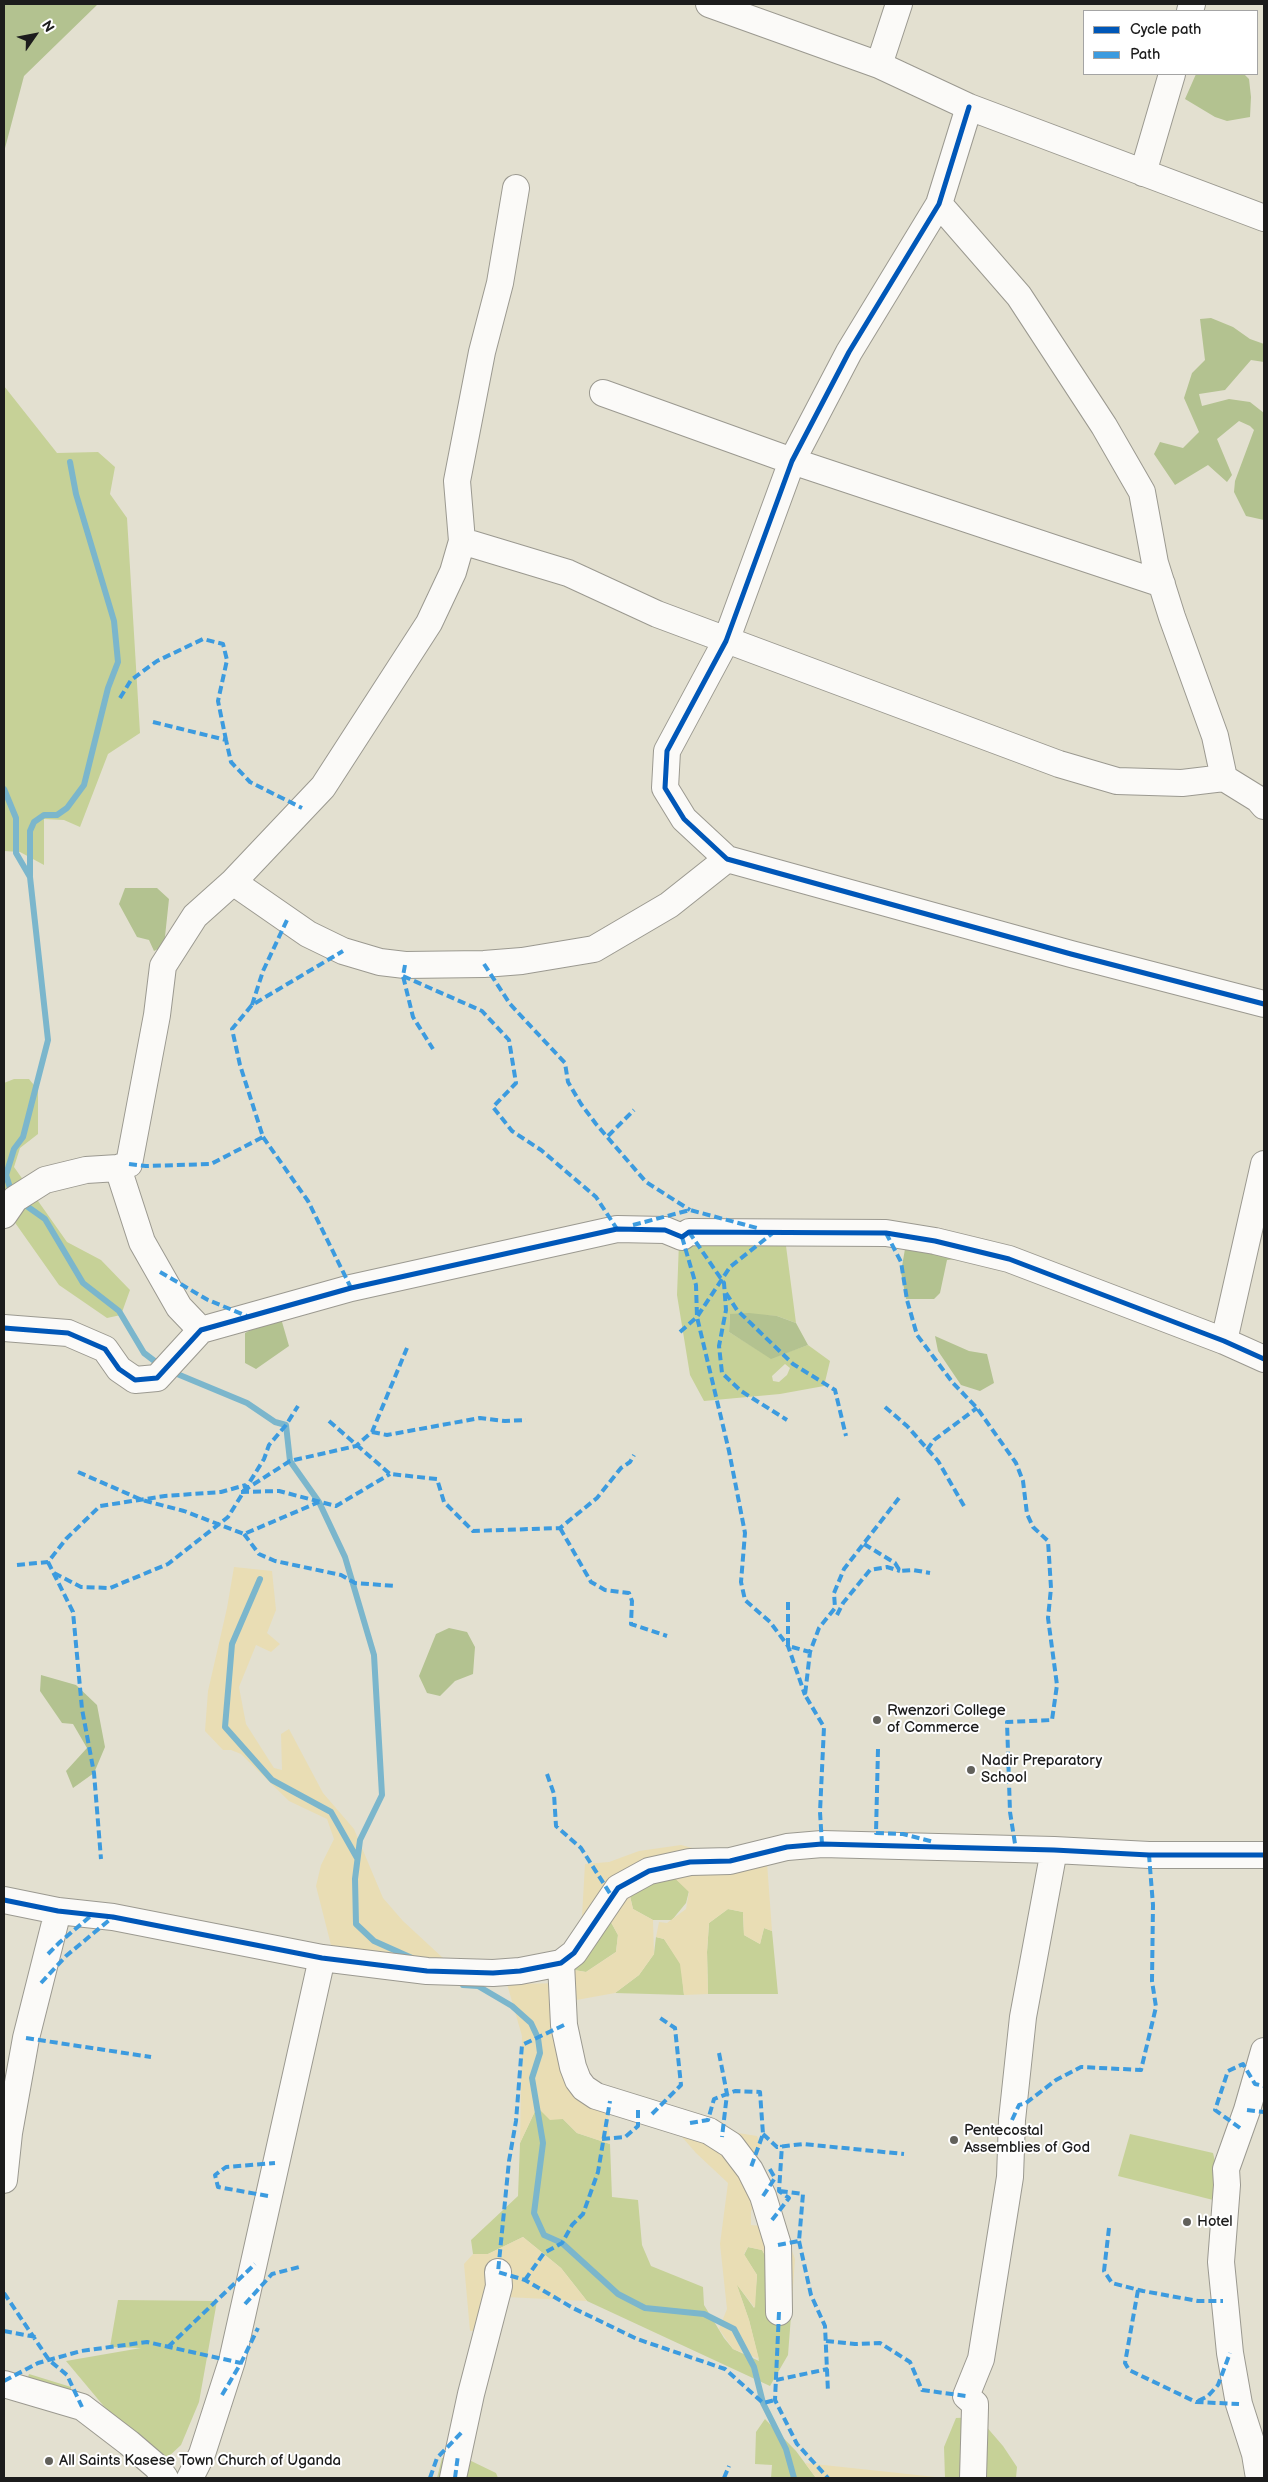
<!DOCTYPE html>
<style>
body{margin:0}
#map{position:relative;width:1268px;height:2482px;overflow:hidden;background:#e3e0d0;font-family:"Balsamiq Sans",sans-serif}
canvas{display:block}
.frame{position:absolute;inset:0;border:5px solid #1c1c1c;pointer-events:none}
.legend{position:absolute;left:1083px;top:10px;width:175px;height:65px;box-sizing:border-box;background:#fff;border:1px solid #a4a4a4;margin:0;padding:6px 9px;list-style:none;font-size:15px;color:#1c1c1c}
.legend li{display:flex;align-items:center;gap:10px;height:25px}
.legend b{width:25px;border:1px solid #a4a4a4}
.north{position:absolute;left:10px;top:10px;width:50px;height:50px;-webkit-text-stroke:4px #fff;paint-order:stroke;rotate:57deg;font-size:14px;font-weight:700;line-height:20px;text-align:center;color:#1c1c1c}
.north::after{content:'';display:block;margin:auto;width:18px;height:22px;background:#1c1c1c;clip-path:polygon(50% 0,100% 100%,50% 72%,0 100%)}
</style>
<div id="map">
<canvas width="1268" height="2482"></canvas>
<div class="frame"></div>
<ul class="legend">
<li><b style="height:6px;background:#0057b8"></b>Cycle path</li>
<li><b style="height:6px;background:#3c9bdf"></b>Path</li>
</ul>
<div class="north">N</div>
</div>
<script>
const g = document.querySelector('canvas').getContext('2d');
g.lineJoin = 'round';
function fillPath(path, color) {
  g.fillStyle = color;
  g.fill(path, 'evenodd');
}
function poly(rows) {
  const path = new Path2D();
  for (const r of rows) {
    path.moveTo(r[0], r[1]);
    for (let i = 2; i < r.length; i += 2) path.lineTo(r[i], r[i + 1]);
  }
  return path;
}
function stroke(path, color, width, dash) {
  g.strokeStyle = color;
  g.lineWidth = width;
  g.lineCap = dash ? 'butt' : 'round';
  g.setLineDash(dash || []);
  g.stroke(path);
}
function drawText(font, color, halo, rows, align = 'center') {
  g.font = font + ' "Balsamiq Sans",sans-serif';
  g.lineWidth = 4;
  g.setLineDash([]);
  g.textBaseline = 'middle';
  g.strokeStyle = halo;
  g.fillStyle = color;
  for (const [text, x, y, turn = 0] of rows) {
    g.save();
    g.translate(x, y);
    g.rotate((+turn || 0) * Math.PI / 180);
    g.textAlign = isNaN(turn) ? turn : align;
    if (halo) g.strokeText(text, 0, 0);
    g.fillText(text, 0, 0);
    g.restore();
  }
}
const green = poly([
 [4,386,57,453,98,452,115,467,110,494,127,518,140,733,108,754,80,827,64,820,44,819,44,865,20,852,4,851],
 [14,1079,29,1079,38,1090,38,1134,20,1148,14,1167,67,1242,101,1260,130,1290,121,1315,107,1318,59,1285,11,1217,4,1195,4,1083],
 [679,1242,786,1246,796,1323,777,1316,730,1314,729,1332,771,1358,808,1345,830,1361,824,1386,780,1394,704,1401,690,1375,677,1295],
 [785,1364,790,1368,787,1375,779,1382,773,1381,772,1376],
 [660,1864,689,1891,686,1903,672,1920,653,1920,633,1909,627,1883],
 [728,1909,743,1912,744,1935,760,1944,764,1928,772,1931,778,1994,708,1994,707,1952,709,1923],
 [607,1915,618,1935,616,1952,586,1972,574,1970,582,1916],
 [656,1937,664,1939,681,1964,684,1995,615,1993,639,1975,654,1954],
 [537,2107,563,2119,577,2133,610,2144,612,2197,638,2200,642,2245,651,2266,703,2287,704,2305,724,2338,733,2349,759,2361,749,2320,736,2283,754,2308,757,2275,744,2255,748,2247,762,2250,774,2271,791,2316,788,2355,770,2386,587,2301,561,2268,523,2237,488,2254,473,2254,471,2240,518,2196,520,2143],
 [1130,2134,1213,2153,1225,2203,1118,2176],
 [118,2300,217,2301,199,2402,181,2445,166,2459,107,2410,66,2361,141,2348,110,2347],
 [29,2374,71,2387,71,2398,26,2384],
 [978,2417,1003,2446,1017,2467,1016,2478,945,2478,944,2447,956,2418],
 [765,2419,796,2451,816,2478,771,2478,772,2465,755,2464,756,2432],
 [442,2458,465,2458,496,2473,498,2478,437,2478]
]);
const forest = poly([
 [4,4,98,4,24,76,4,152],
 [1196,74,1244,74,1249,79,1251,97,1250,117,1227,121,1215,117,1185,99],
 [1211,318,1233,327,1250,339,1264,344,1264,362,1251,360,1225,390,1199,394,1202,406,1229,399,1250,402,1264,413,1264,520,1246,516,1234,492,1235,481,1254,430,1250,426,1239,421,1217,439,1232,475,1227,482,1208,465,1175,485,1154,454,1160,442,1183,448,1199,432,1184,398,1192,373,1205,360,1200,319],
 [125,888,157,888,169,899,164,946,154,951,149,940,137,937,119,904],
 [917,1240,956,1259,947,1260,940,1293,934,1299,906,1299,901,1272,905,1249],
 [749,1313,777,1316,796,1323,808,1345,771,1359,729,1332,730,1314],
 [280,1315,289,1346,256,1369,245,1363,245,1333],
 [935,1336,969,1351,987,1354,994,1383,980,1391,961,1385,938,1351],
 [449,1628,467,1632,475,1647,473,1674,455,1681,440,1696,427,1693,419,1676,436,1634],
 [41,1675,76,1685,97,1705,105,1747,94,1773,73,1788,66,1771,87,1748,73,1724,62,1723,40,1691]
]);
const sand = poly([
 [234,1567,272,1571,276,1610,267,1633,280,1644,271,1652,256,1645,239,1687,246,1724,274,1768,282,1770,281,1734,289,1729,323,1793,354,1829,383,1898,403,1921,443,1958,333,1953,316,1886,321,1865,334,1839,327,1819,289,1801,241,1754,231,1750,223,1750,205,1731,208,1691,227,1608],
 [681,1845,700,1850,766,1849,772,1931,764,1928,760,1944,744,1935,743,1912,728,1909,709,1923,707,1952,708,1994,684,1995,680,1964,664,1939,656,1937,659,1922,667,1923,686,1909,689,1892,660,1864,627,1884,633,1909,653,1920,654,1954,639,1975,615,1993,571,2001,572,2059,607,2104,610,2144,577,2133,563,2119,550,2120,537,2107,520,2143,522,2036,507,1984,568,1983,574,1970,586,1972,616,1952,618,1935,607,1915,582,1916,585,1864,609,1862,639,1851],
 [669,2122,757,2136,761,2145,756,2153,795,2259,791,2316,773,2319,765,2294,774,2271,762,2250,748,2247,744,2254,757,2275,755,2308,737,2285,749,2320,759,2359,733,2349,719,2329,727,2309,720,2244,728,2183,696,2153],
 [755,2206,761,2226,751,2225,751,2211],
 [523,2237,561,2268,587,2301,506,2297,490,2331,470,2331,464,2264,473,2254,488,2254],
 [805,2463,945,2478,816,2478]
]);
const stream = poly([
 [4,789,16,818,16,853,30,877,48,1040,23,1137,14,1149,6,1175,12,1194],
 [30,876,30,831,34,822,44,815,57,815,67,808,84,785,108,688,118,662,114,621,76,494,70,462],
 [21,1202,45,1219,83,1283,119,1311,144,1353,161,1366],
 [170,1371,247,1403,275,1422,286,1425,290,1461,319,1502,345,1557,374,1655,382,1795,360,1840,355,1879,356,1924,374,1941,412,1958],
 [260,1579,232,1644,225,1727,272,1780,331,1812,357,1858],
 [463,1985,478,1986,512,2006,531,2023,538,2038,540,2053,532,2078,543,2143,534,2213,544,2235,562,2243,618,2294,645,2308,704,2314,734,2329,754,2367,763,2403,786,2449,794,2478]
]);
const minor = poly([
 [709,4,879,65,969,107,1264,218],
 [1190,11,1192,4],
 [879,65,899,4],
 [969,107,939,204,849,352,792,461,726,641,667,751,665,788,684,819,727,859,1071,954,1264,1004],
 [1143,173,1172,74],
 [939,204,1019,296,1104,426,1142,492,1155,563,1172,617,1215,736,1224,778],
 [603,393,792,461,1162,584],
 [462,541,568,573,657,614,1059,764,1117,781,1182,783,1224,778,1258,799,1264,806],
 [233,882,308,934,343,951,380,962,405,965,484,964,522,961,594,949,669,905,727,859],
 [118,1168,142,1242,179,1307,201,1330],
 [4,1215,15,1199,45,1180,86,1170,118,1168,129,1164,157,1015,163,966,195,916,233,882,323,787,429,623,453,572,462,541,457,481,482,352,500,283,516,188],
 [4,1328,68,1333,105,1349,119,1369,135,1380,157,1378,201,1330,351,1288,617,1229,665,1230,682,1237,689,1232,886,1233,935,1241,1009,1259,1224,1341,1264,1359],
 [1224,1341,1264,1164],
 [4,1900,58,1911,113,1917,322,1958,427,1971,493,1973,520,1971,561,1963,574,1953,618,1888,649,1871,690,1862,730,1861,787,1847,822,1844,1054,1850,1149,1855,1264,1855],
 [561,1963,564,2025,573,2067,578,2080,584,2088,596,2096,709,2131,731,2145,750,2170,763,2196,778,2245,779,2312],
 [4,2180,9,2133,26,2038,58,1911],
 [4,2384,82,2407,129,2443,157,2467,165,2478],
 [190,2478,202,2454,232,2361,322,1958],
 [453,2478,471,2394,499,2286,498,2272],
 [973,2478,975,2408,975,2404,966,2396,981,2359,1010,2177,1012,2120,1023,2017,1054,1850],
 [1259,2478,1255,2454,1239,2404,1230,2353,1221,2262,1227,2185,1226,2169,1247,2110,1264,2051]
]);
const quiet = poly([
 [120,698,131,680,157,661,203,639,223,644,227,660,218,701,226,740],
 [153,722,226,740,231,762,250,782,302,808],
 [484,964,510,1004,565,1063,568,1082,581,1104,596,1124,646,1182,690,1210],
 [405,965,403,976,413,1017,433,1049],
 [403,976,482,1011,509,1040,516,1083,493,1107,512,1131,541,1150,596,1197,617,1229,619,1229],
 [252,1005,263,971,287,920],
 [608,1136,634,1110],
 [263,1137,308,1201,351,1288],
 [129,1164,146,1166,211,1164,263,1137,240,1065,232,1029,252,1005,343,951],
 [633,1225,690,1210,757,1228],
 [689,1232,724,1283,726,1310,719,1346,722,1373,741,1391,787,1420],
 [886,1233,901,1262,907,1300,917,1335,953,1383,977,1408,1016,1463,1023,1481,1027,1514,1033,1527,1048,1541,1051,1588,1048,1618,1057,1685,1052,1720,1007,1722,1010,1812,1016,1850],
 [682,1237,696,1285,697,1317,729,1451,745,1533,741,1582,745,1600,770,1622,788,1646,805,1695],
 [160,1272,208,1300,247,1316],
 [726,1293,737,1310,793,1364,835,1390,846,1436],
 [680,1332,697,1317,730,1267,774,1232],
 [885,1407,907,1426,938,1461,964,1506],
 [329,1421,390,1474,437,1479,444,1502,473,1531,560,1528,597,1498,621,1468,630,1462,634,1455],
 [372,1432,387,1435,480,1418,505,1421,526,1420],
 [927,1450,934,1440,977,1408],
 [78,1472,142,1500,184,1511,244,1534,319,1502],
 [243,1491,290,1461,356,1446,372,1432,407,1348],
 [241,1492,279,1491,336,1506,390,1474],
 [560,1528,591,1582,605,1590,629,1593,632,1601,631,1624,667,1636],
 [244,1534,259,1554,275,1561,341,1575,355,1583,396,1586],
 [864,1544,895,1563,900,1571,913,1570,930,1573],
 [48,1562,73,1612,82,1709,94,1773,101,1859],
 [17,1565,48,1562,66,1539,100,1506,165,1496,221,1492,246,1485],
 [54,1573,81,1587,110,1588,168,1564,228,1517,264,1459,269,1445,286,1425,298,1406],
 [788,1602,788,1646,810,1652],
 [837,1615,843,1603,870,1570,887,1567,900,1571],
 [878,1749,876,1833,903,1834,934,1842],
 [547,1774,554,1794,556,1826,581,1848,611,1895],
 [822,1844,820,1812,824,1727,805,1695,810,1652,819,1628,835,1608,834,1593,844,1569,899,1498],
 [48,1954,60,1942,93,1914],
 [41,1983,66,1956,113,1917],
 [564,2025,522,2045,516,2121,509,2161,498,2272,525,2280,573,2308,637,2339,725,2369,763,2403,775,2400],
 [26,2038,151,2057],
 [719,2053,727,2094,722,2137],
 [1247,2110,1264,2112],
 [652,2114,681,2085,675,2028,657,2016],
 [1012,2120,1019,2105,1026,2103,1056,2080,1081,2067,1141,2070,1156,2007,1152,1981,1153,1905,1149,1855],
 [690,2123,708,2120,714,2099,735,2091,760,2092,763,2134,750,2170],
 [1240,2128,1215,2110,1228,2071,1243,2064,1255,2084,1264,2086],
 [763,2134,777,2147,803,2144,904,2154],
 [602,2139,625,2137,638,2126,638,2110],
 [268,2196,218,2187,215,2175,226,2167,275,2163],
 [763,2196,775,2178,768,2166],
 [772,2220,789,2198,779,2191,782,2145],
 [1109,2228,1104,2271,1112,2283,1143,2291,1198,2301,1223,2301],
 [799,2241,811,2295,825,2326,828,2392],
 [778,2245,799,2241,803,2194,779,2191],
 [525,2280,544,2253,562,2243,572,2225,583,2214,598,2172,610,2101],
 [1138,2290,1125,2363,1129,2370,1196,2402,1239,2404],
 [4,2293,49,2360,67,2375,82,2407],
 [245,2304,272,2274,299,2267],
 [779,2312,775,2400,797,2444,828,2478],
 [4,2331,36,2337],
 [826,2341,855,2344,880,2343,910,2362,922,2390,966,2396],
 [168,2347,255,2264],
 [776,2380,828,2369],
 [4,2381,38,2363,81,2351,147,2342,241,2363],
 [222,2395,241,2363,258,2328],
 [1198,2401,1208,2396,1218,2385,1230,2353],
 [430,2478,437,2458,462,2432],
 [455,2478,458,2455],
 [724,2478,729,2466]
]);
const cycleway = poly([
 [969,107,939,204,849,352,792,461,726,641,667,751,665,788,684,819,727,859,1071,954,1264,1004],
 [4,1328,68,1333,105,1349,119,1369,135,1380,157,1378,201,1330,351,1288,617,1229,665,1230,682,1237,689,1232,886,1233,935,1241,1009,1259,1224,1341,1264,1359],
 [4,1900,58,1911,113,1917,322,1958,427,1971,493,1973,520,1971,561,1963,574,1953,618,1888,649,1871,690,1862,730,1861,787,1847,822,1844,1054,1850,1149,1855,1264,1855]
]);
const markers = [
 [877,1720,5,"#62615b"],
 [971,1770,5,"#62615b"],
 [954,2140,5,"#62615b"],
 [1187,2222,5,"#62615b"],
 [49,2461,5,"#62615b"]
];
const poiNames = [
 ["Rwenzori College",887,1711],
 ["of Commerce",887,1728],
 ["Nadir Preparatory",981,1761],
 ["School",981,1778],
 ["Pentecostal",964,2131],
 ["Assemblies of God",964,2148],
 ["Hotel",1197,2222],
 ["All Saints Kasese Town Church of Uganda",59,2461]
];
fillPath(green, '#c6d197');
fillPath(forest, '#b3c290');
fillPath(sand, '#e9ddb4');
stroke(stream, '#7bb6cc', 6);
stroke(minor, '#9b9990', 28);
stroke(minor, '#fbfaf8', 26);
stroke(quiet, '#3c9bdf', 4, [8, 4]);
stroke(cycleway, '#0057b8', 5);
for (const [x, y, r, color] of markers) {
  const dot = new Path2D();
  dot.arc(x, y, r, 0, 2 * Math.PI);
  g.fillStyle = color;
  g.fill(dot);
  stroke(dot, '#fff', 2);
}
drawText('15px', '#1c1c1c', '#fff', poiNames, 'left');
</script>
